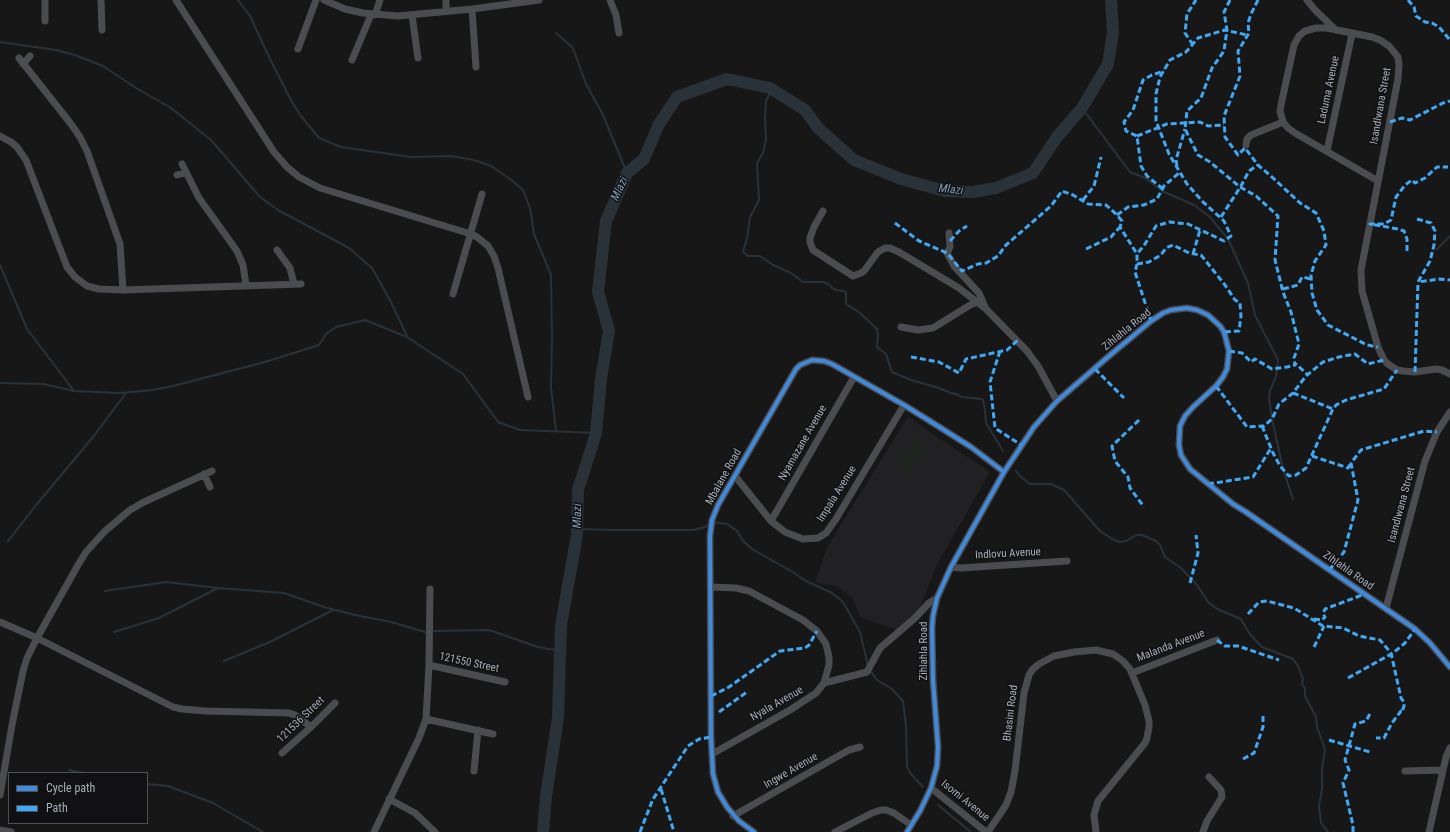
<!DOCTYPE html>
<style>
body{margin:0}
#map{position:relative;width:1450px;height:832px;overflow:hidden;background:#171717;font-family:"Roboto Condensed",sans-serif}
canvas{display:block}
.legend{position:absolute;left:8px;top:772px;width:140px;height:52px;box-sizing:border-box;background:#111113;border:1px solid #4d4f55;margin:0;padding:5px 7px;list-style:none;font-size:12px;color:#a8adb8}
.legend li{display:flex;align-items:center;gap:8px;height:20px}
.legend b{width:20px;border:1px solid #4d4f55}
</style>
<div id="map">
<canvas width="1450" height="832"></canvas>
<ul class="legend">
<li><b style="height:5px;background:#408adc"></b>Cycle path</li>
<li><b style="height:5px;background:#3fa9f5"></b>Path</li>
</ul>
</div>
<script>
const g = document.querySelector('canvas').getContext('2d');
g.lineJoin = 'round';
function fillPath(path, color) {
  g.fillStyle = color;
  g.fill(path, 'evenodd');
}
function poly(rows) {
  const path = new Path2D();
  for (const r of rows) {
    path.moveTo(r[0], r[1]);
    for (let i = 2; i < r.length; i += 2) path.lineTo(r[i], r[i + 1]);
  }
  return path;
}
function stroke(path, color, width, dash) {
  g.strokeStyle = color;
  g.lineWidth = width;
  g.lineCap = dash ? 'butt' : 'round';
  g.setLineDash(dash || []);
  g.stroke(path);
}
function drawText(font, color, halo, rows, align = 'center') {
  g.font = font + ' "Roboto Condensed",sans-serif';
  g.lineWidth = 3;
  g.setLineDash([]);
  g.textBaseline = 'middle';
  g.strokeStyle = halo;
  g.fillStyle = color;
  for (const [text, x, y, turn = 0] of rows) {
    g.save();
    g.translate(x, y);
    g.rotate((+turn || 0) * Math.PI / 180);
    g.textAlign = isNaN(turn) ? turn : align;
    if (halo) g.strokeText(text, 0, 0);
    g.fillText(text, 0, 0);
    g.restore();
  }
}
const built = poly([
 [908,417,990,472,938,563,916,616,899,631,860,617,852,597,836,586,818,583,816,580,827,547]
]);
const green = poly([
 [915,438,928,450,908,472,895,461]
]);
const stream = poly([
 [238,0,250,16,270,59,292,102,301,116,319,138,341,147,411,157,451,156,474,160,491,166,510,179,523,190,530,208,534,234,551,275,552,338,551,388,556,431],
 [556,33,573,48,586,84,603,115,627,173],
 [0,42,56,50,75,55,103,66,136,88,171,108,211,140,260,197,278,210,349,248,372,268,391,302,407,336],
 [772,89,766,101,765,117,766,140,763,153,757,163,759,200,750,217,747,239,743,252,748,256,760,256,773,265,791,273,803,282,823,282,830,285,832,288,836,290,844,291,846,293,846,304,860,313,877,329,878,335,877,347,886,354,892,372,911,380,939,388,951,393,956,394,962,397,981,399,983,400,985,410,986,423,1003,451],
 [1082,108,1130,172,1145,178,1162,191,1194,205,1209,216,1228,239,1248,283,1255,315,1278,360,1276,376,1270,391,1269,399,1272,419,1283,469,1293,499],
 [1437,249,1450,236],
 [0,265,27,329,74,391],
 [0,383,43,384,74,391,119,393,153,390,173,386,265,362,319,345,326,334,336,327,365,320,407,337,463,374,498,422,520,430,596,433],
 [1016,471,1020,476,1030,484,1051,484,1064,490,1100,531,1114,540,1120,542,1126,541,1136,535,1142,535,1156,541,1160,545,1165,557,1181,568,1197,585,1208,602,1217,609,1241,619,1249,633,1262,647,1293,659,1298,666,1303,679,1302,684,1305,688,1305,696,1316,717,1317,727,1325,749,1322,769,1322,789,1319,806,1321,823,1328,832],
 [713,522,727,524,737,531,743,541,752,549,791,571,806,581,832,593,843,602,860,632,868,666],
 [577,529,613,530,694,530,705,527,709,524],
 [8,541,37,504,93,437,126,393],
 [105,591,166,582,218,588,284,593,324,607,355,615,391,622,425,632],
 [434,631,489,630,538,647,560,651],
 [114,632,159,618,218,588],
 [224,661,272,641,333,610],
 [870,670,877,680,892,689,903,701,906,726,907,767,911,774,923,787],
 [69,770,84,773],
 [147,784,168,786,213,803,263,832],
 [938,805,971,832]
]);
const river = poly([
 [543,832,546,796,558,718,561,625,577,535,578,490,596,433,601,379,609,331,598,292,606,221,627,173,644,159,659,124,677,97,727,79,770,88,805,110,818,128,854,160,901,179,945,191,973,192,996,188,1033,173,1057,137,1082,108,1108,64,1113,32,1111,0]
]);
const street = poly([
 [45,0,45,21],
 [101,0,102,30],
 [176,0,274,152,287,167,299,177,320,188,471,234,477,237,488,246,494,256,498,268,528,397],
 [324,0,345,9,363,13,398,16,472,9,539,0],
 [446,0,446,11],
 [610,0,616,15,619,33],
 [1307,0,1315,10,1336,30],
 [472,9,476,67],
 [375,15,380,0],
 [412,15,418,58],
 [298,49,316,0],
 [19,58,71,124,80,137,87,151,120,244,123,290],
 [352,60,371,15],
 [23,64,30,56],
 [0,136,11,142,17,147,26,160,67,267,75,277,87,286,99,289,123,290,301,284],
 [1246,145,1247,139,1251,135,1283,122],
 [1327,151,1352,34],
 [182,164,199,198,237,251,243,265,246,285],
 [177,175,186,172],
 [1378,181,1295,133,1288,128,1283,122,1280,111,1281,105,1294,45,1299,36,1305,31,1316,28,1327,28,1372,37,1380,40,1389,46,1398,57,1399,65,1398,79,1361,270,1362,291,1378,347,1384,360,1388,364,1397,370,1403,371,1415,372,1436,369,1442,370,1450,374],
 [823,211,814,227,810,238,810,242,813,250,853,276,861,273,864,271,878,252,885,248,890,248,899,252,959,288,986,309,1027,351,1038,366,1057,401],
 [949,233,950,247,947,253,952,262,954,266,979,293,985,307],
 [277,250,290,268,294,284],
 [453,294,482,194],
 [901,327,918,330,933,328,970,305,978,302],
 [204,474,210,487],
 [735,476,771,521,785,532,803,539,818,538,826,533,836,519,904,405],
 [771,521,854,377],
 [951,567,961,568,1067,561],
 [710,587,736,588,749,591,803,620,817,631,826,644,829,657,829,665,824,683,816,693,790,710,712,754],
 [1386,608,1425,461,1437,432,1450,412],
 [0,622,37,638,173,707,182,709,206,711,289,713,295,715,311,727],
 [429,665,505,682],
 [1132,673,1217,640],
 [824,683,867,672,880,648,915,618,929,603,937,598],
 [426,719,493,734],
 [282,753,311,727,335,703],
 [474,771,478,730],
 [1405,771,1443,770],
 [931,788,986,832],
 [0,795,12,725,23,671,27,658,37,638,78,565,86,552,105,531,130,510,144,502,212,471],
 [389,799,415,813,435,832],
 [733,816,840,755,849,750,860,747],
 [0,830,11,832],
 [374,832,419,738,426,719,429,665,430,589],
 [754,832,739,821,727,807,718,792,713,774,711,737,710,536,712,520,718,505,796,369,800,365,812,360,824,361,832,364,904,405,941,428,971,447,1004,472],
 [835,832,872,813,881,810,886,810,894,813,911,825],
 [907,832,920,811,931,788,937,766,938,747,933,680,932,628,933,616,937,598,951,567,1004,472,1034,427,1057,401,1109,356,1151,321,1163,313,1171,310,1187,308,1197,310,1208,315,1220,326,1224,332,1229,351,1227,369,1223,377,1216,386,1193,407,1185,416,1180,426,1179,445,1181,455,1190,469,1233,504,1246,512,1415,629,1430,643,1450,667],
 [988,832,1006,805,1011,792,1015,771,1024,693,1029,675,1033,669,1039,664,1054,656,1074,652,1096,650,1113,654,1123,661,1130,669,1145,705,1149,721,1149,727,1147,738,1145,743,1098,801,1094,815,1096,832],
 [1203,832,1207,821,1222,797,1221,790,1209,777],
 [1429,832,1446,757,1450,748]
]);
const quiet = poly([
 [1230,0,1224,12,1227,30,1224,51,1212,68,1201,98,1187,111,1185,129,1198,155,1210,162,1240,187,1256,196,1278,216,1275,260,1283,292,1291,312,1299,344,1294,358,1295,365,1296,364,1308,375],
 [1258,0,1251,14,1248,23,1249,33,1238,51,1240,76,1224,116,1225,137,1238,155,1245,148,1258,165,1272,177,1300,203,1316,213,1324,231,1326,245,1315,261,1311,275,1312,293,1317,310,1328,325,1367,345,1378,347],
 [1408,0,1414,7,1416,16,1425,22,1432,23,1439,27,1450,40],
 [1193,45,1185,33,1187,14,1196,0],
 [1390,122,1402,118,1410,120,1443,103,1450,101],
 [1137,136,1167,124,1200,122,1208,126,1224,125],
 [1177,166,1176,160,1185,129],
 [1163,189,1147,176,1141,166,1137,136,1126,131,1124,122,1133,110,1143,80,1152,75,1164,71],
 [1083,200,1094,186,1101,157],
 [1117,215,1128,207,1144,205,1157,199,1164,186,1180,172],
 [1221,217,1241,186,1249,171,1258,165],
 [1417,219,1431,223,1435,231,1434,245,1430,261,1418,282,1440,279,1450,280],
 [895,223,919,241,947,253,962,271,978,264,986,263,998,256,1006,245,1051,206,1062,191,1073,195,1088,204,1106,205,1117,215,1122,221,1120,227,1137,254],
 [950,241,959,231,967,226],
 [1086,249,1111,237,1120,227],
 [1407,251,1407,239,1404,231,1398,229,1370,224,1384,224,1391,220,1396,197,1405,185,1412,180,1415,183,1425,178,1437,167,1448,167],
 [1193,254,1200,230],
 [1137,264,1149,262,1161,255,1166,248,1173,245,1189,253,1201,255,1225,285,1235,300,1240,303,1241,316,1239,331,1224,332],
 [1283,289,1298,285,1302,277,1312,279],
 [1151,321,1135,272,1137,264,1137,254,1145,244,1156,226,1169,222,1188,224,1224,241,1231,236,1224,221,1202,201,1187,184,1169,154,1156,121,1156,94,1160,77,1170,60,1186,52,1198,38,1225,30,1247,35],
 [1000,351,990,382,995,428,1021,445],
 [1229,351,1242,353,1251,362,1255,359,1272,369,1287,367,1295,365],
 [911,357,939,362,959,373,966,359,1007,350,1018,340],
 [1095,369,1124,398],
 [1415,372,1418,282],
 [1216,386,1247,427,1264,426,1272,419,1279,404,1293,393,1306,376,1323,362,1339,357,1355,354,1368,364,1384,360],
 [1293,393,1333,409],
 [1139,420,1112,446,1115,461,1128,477,1130,488,1144,507],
 [1262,426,1273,453,1280,466,1289,476,1296,475,1306,468,1332,411,1336,405,1346,400,1384,389,1397,370],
 [1312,456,1348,468,1351,463],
 [1208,484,1253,477,1271,448],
 [1330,569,1344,552,1358,500,1351,463,1361,450,1424,431,1437,432],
 [1190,583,1198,553,1196,535],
 [1248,614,1259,602,1267,601,1294,608,1323,626,1343,628,1359,636,1380,640,1391,653,1401,698,1404,702,1404,706,1402,712,1401,711,1392,723,1384,738,1376,738],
 [1314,619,1322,620,1325,617,1323,614,1325,609,1365,594],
 [1217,640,1225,646,1238,646,1279,660],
 [1314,647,1324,626],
 [1348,678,1393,653,1405,643,1415,629],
 [711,696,729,687,780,651,805,648,809,645,817,631],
 [719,712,747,692],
 [1329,740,1370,752],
 [1243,759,1254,753,1263,727,1263,715],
 [661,789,674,832],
 [640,832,653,799,688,746,699,739,711,737],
 [1353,832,1353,825,1343,783,1349,770,1345,760,1355,724,1366,721,1371,712]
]);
const cycleway = poly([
 [754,832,739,821,727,807,718,792,713,774,711,737,710,536,712,520,718,505,796,369,800,365,812,360,824,361,832,364,904,405,941,428,971,447,1004,472],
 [907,832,920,811,931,788,937,766,938,747,933,680,932,628,933,616,937,598,951,567,1004,472,1034,427,1057,401,1109,356,1151,321,1163,313,1171,310,1187,308,1197,310,1208,315,1220,326,1224,332,1229,351,1227,369,1223,377,1216,386,1193,407,1185,416,1180,426,1179,445,1181,455,1190,469,1233,504,1246,512,1415,629,1430,643,1450,667]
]);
const streetNames = [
 ["Laduma Avenue",1329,90,-78],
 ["Isandlwana Street",1381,106,-80],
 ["Zihlahla Road",1127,330,-39],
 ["Nyamazane Avenue",803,443,-60],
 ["Mbalane Road",724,477,-61],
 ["Impala Avenue",837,494,-58],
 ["Isandlwana Street",1402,505,-75],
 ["Indlovu Avenue",1008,554,-3],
 ["Zihlahla Road",1348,571,35],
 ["Malanda Avenue",1171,646,-21],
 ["Zihlahla Road",924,651,-90],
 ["121550 Street",469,663,12],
 ["Nyala Avenue",777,704,-30],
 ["Bhasini Road",1011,713,-83],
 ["121536 Street",301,720,-44],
 ["Ingwe Avenue",791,771,-30],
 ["Isomi Avenue",965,801,39]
];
const waterNames = [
 ["Mlazi",620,189,-65],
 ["Mlazi",951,190,6],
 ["Mlazi",578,516,-89]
];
fillPath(built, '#212123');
fillPath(green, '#1d241e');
stroke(stream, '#2a3239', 2);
stroke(river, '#2a3239', 12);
stroke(street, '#4b4c50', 7);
stroke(quiet, '#3fa9f5', 3, [6, 3]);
stroke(cycleway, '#408adc', 4);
drawText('11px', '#a8adb8', '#111113', streetNames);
drawText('italic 12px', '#7f9bb3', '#111113', waterNames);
</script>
